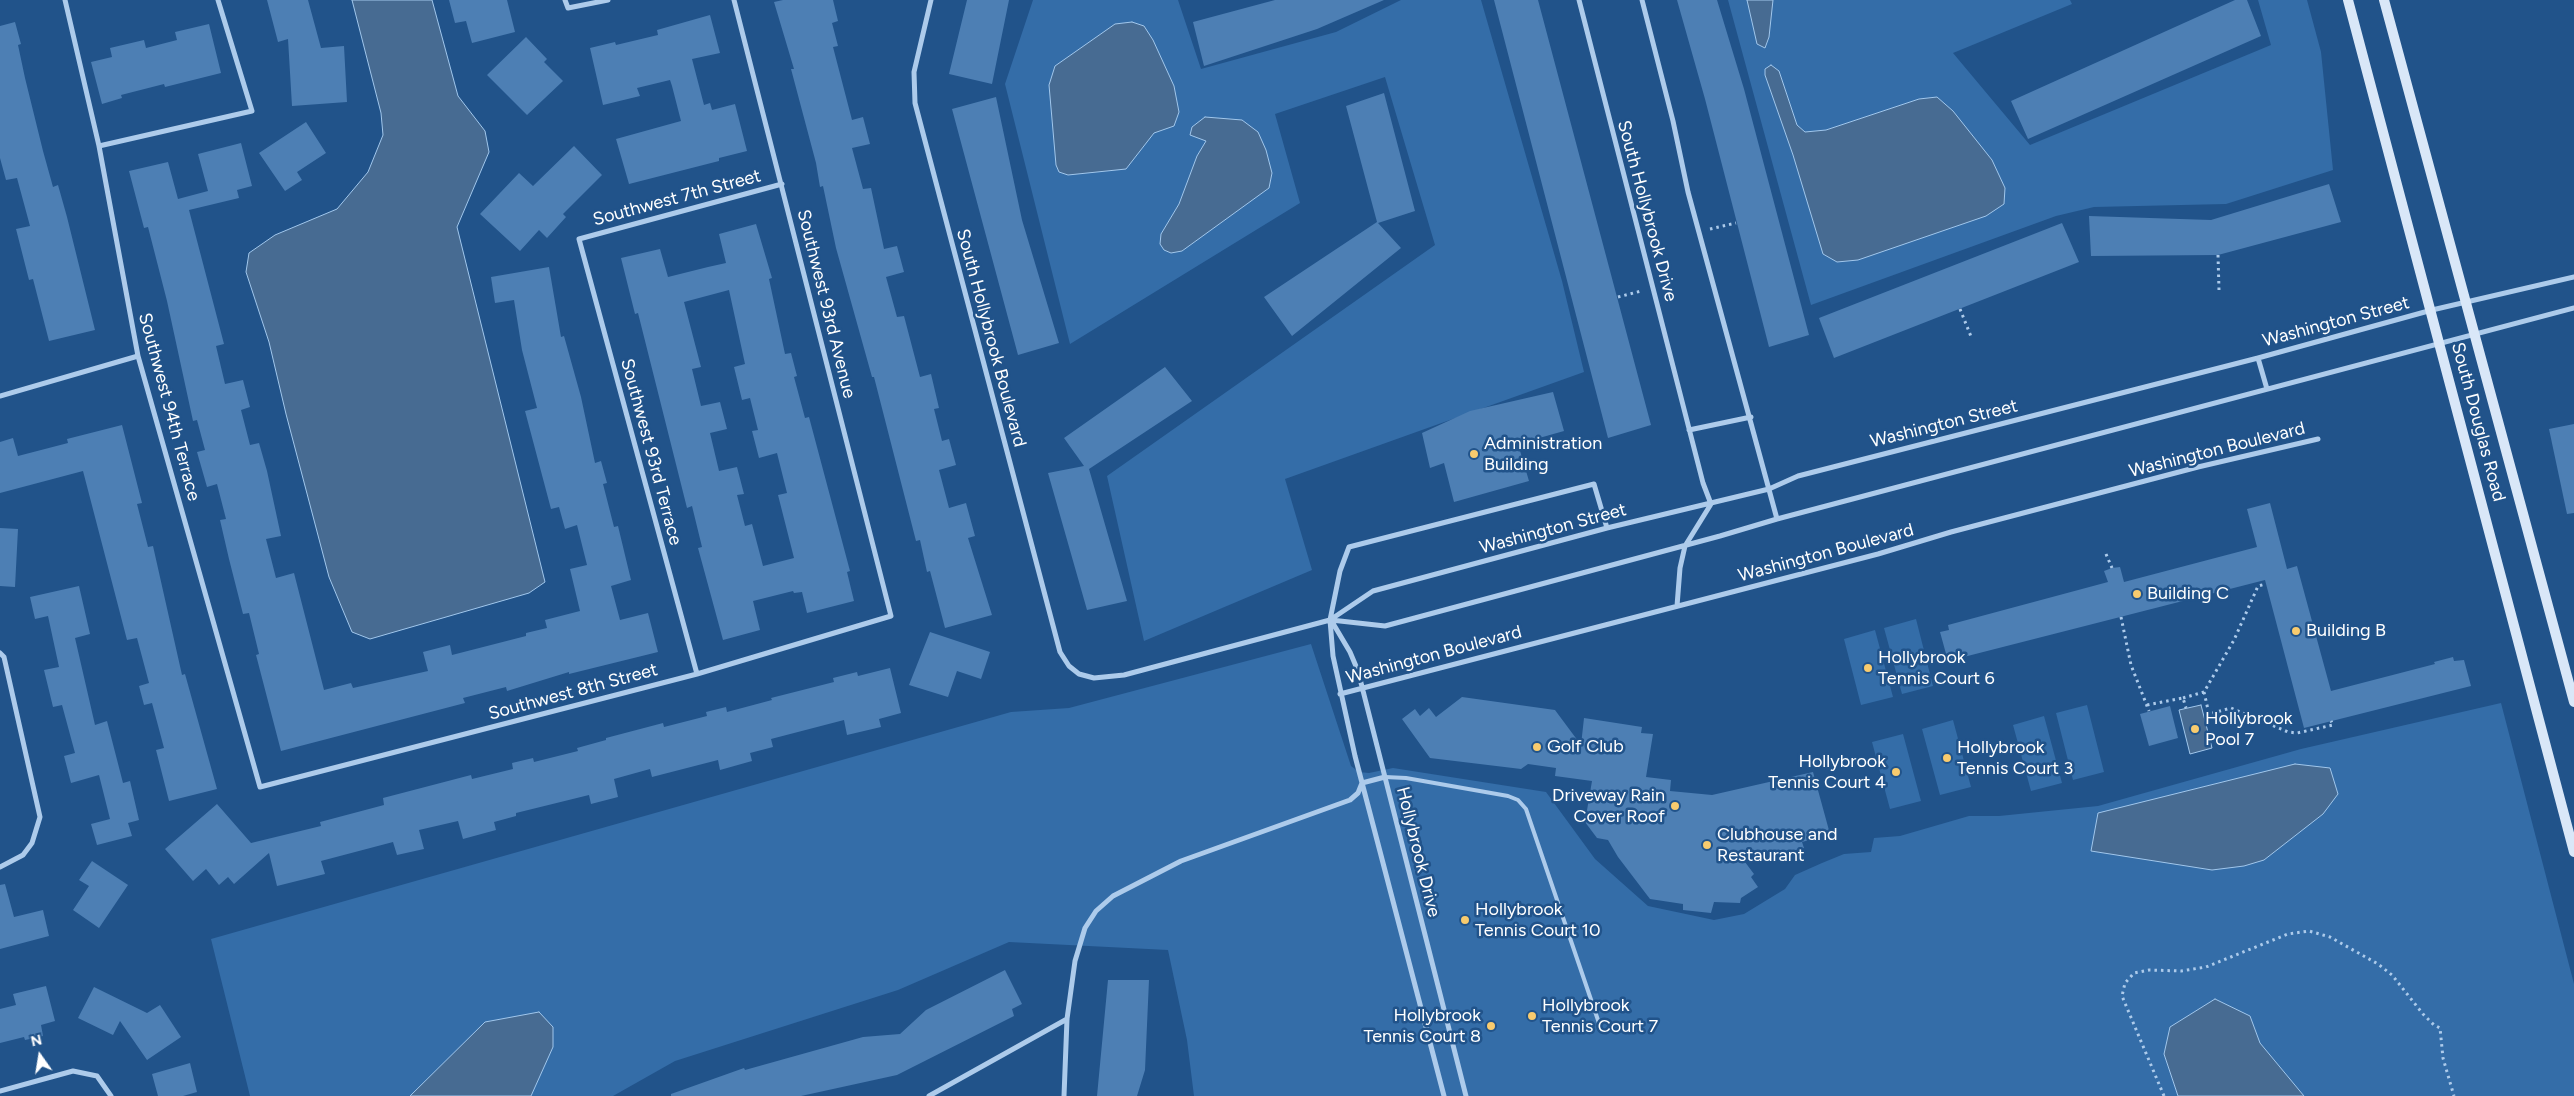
<!DOCTYPE html>
<style>
body{margin:0}
#map{position:relative;width:2574px;height:1096px;overflow:hidden;background:#21538a;font-family:Figtree,sans-serif}
canvas{display:block}
.north{position:absolute;left:15px;top:1031px;width:50px;height:50px;-webkit-text-stroke:4px #21538a;paint-order:stroke;rotate:347deg;font-size:14px;font-weight:700;line-height:20px;text-align:center;color:#fff}
.north::after{content:'';display:block;margin:auto;width:18px;height:22px;background:#fff;clip-path:polygon(50% 0,100% 100%,50% 72%,0 100%)}
</style>
<div id="map">
<canvas width="2574" height="1096"></canvas>
<div class="north">N</div>
</div>
<script>
const g = document.querySelector('canvas').getContext('2d');
g.lineJoin = 'round';
function fillPath(path, color) {
  g.fillStyle = color;
  g.fill(path, 'evenodd');
}
function poly(rows) {
  const path = new Path2D();
  for (const r of rows) {
    path.moveTo(r[0], r[1]);
    for (let i = 2; i < r.length; i += 2) path.lineTo(r[i], r[i + 1]);
  }
  return path;
}
function stroke(path, color, width, dash) {
  g.strokeStyle = color;
  g.lineWidth = width;
  g.lineCap = dash ? 'butt' : 'round';
  g.setLineDash(dash || []);
  g.stroke(path);
}
function drawText(font, color, halo, rows, align = 'center') {
  g.font = font + ' Figtree,sans-serif';
  g.lineWidth = 5;
  g.setLineDash([]);
  g.textBaseline = 'middle';
  g.strokeStyle = halo;
  g.fillStyle = color;
  for (const [text, x, y, turn = 0] of rows) {
    g.save();
    g.translate(x, y);
    g.rotate((+turn || 0) * Math.PI / 180);
    g.textAlign = isNaN(turn) ? turn : align;
    if (halo) g.strokeText(text, 0, 0);
    g.fillText(text, 0, 0);
    g.restore();
  }
}
const green = poly([
 [1033,0,1178,0,1201,69,1336,32,1401,0,1481,0,1562,281,1584,372,1285,479,1312,570,1144,641,1107,476,1435,245,1385,77,1275,114,1300,203,1070,344,1005,84],
 [1728,0,2070,0,2072,4,1953,53,2030,145,2271,45,2258,0,2307,0,2321,52,2333,170,2226,204,2094,207,2056,216,1811,305],
 [1916,619,1933,686,1902,694,1884,628],
 [1875,630,1893,697,1861,705,1844,639],
 [1311,644,1351,766,1359,772,1369,773,1393,768,1546,792,1595,859,1648,906,1714,920,1744,914,1785,889,1795,875,1822,863,1844,854,1871,852,1874,838,1900,836,1969,816,1999,816,2098,806,2301,749,2501,703,2574,984,2574,1096,1194,1096,1187,1040,1168,950,1009,942,898,990,675,1061,613,1096,250,1096,211,939,1011,712,1069,708],
 [2087,705,2104,772,2073,780,2056,713],
 [2044,716,2062,783,2031,791,2013,725],
 [1953,720,1971,787,1940,795,1922,729],
 [1903,734,1921,801,1890,809,1872,742]
]);
const water = poly([
 [352,0,432,0,458,96,485,131,489,152,457,227,545,582,529,593,370,639,352,632,329,577,286,414,269,342,246,272,249,253,275,235,337,209,368,172,383,135,381,113,352,0],
 [1747,0,1773,0,1769,37,1765,48,1757,44,1747,0],
 [1132,22,1144,26,1153,40,1174,86,1179,112,1174,126,1154,133,1126,169,1068,175,1059,172,1056,165,1049,85,1055,66,1115,24,1132,22],
 [1771,65,1779,71,1797,125,1805,132,1826,130,1919,99,1937,97,1953,111,1992,160,2005,188,2004,204,1986,216,1858,260,1837,262,1823,254,1793,155,1765,75,1765,69,1771,65],
 [1205,117,1242,120,1258,132,1266,150,1272,173,1269,188,1182,251,1171,253,1164,250,1160,244,1161,234,1179,204,1197,156,1206,141,1190,135,1192,127,1205,117],
 [2201,705,2212,748,2190,754,2179,710,2201,705],
 [2295,764,2330,768,2338,794,2323,814,2264,860,2244,866,2212,870,2091,851,2098,813,2295,764],
 [2215,999,2250,1016,2260,1043,2304,1096,2178,1096,2164,1054,2170,1027,2215,999],
 [539,1012,553,1027,553,1047,531,1096,410,1096,485,1022,539,1012]
]);
const building = poly([
 [267,0,308,0,321,48,344,46,347,102,292,106,288,39,278,42],
 [449,0,507,0,515,32,472,43,466,21,455,23],
 [783,0,833,0,838,21,832,23,838,46,833,47,852,120,863,117,870,144,852,148,863,189,871,188,884,249,897,246,904,272,886,277,897,317,904,316,920,377,931,374,939,408,934,409,942,441,949,439,956,465,939,470,949,508,966,503,975,536,968,538,992,615,945,628,930,571,927,572,920,540,916,541,874,377,872,377,836,248,823,186,820,187,816,163,791,69,794,69,774,2],
 [967,0,1009,0,992,84,949,74],
 [1275,0,1384,0,1317,29,1204,66,1193,22],
 [1494,0,1538,0,1651,425,1608,438],
 [1677,0,1717,0,1744,89,1809,335,1769,347,1705,99],
 [2235,0,2247,0,2261,36,2028,139,2011,101],
 [710,15,720,53,692,59,704,105,710,103,712,110,735,104,747,151,719,158,719,161,629,184,616,139,681,121,672,86,670,80,637,88,640,96,603,105,590,48,615,42,616,45,658,35,657,30],
 [15,22,21,44,18,45,25,78,43,151,53,187,58,185,67,217,95,330,49,341,33,279,29,280,16,229,30,226,17,178,6,180,0,158,0,26],
 [209,24,221,73,165,87,164,84,121,95,122,98,102,104,91,62,112,57,110,48,144,40,146,48,177,40,175,32],
 [526,37,547,59,544,62,563,81,527,115,487,75],
 [1384,93,1415,211,1378,223,1401,248,1292,336,1264,297,1377,222,1346,106],
 [996,97,1022,220,1059,343,1018,355,952,109],
 [306,122,326,153,297,172,302,180,285,191,259,153],
 [241,143,252,186,237,190,239,198,189,210,224,344,216,346,225,384,243,380,250,407,241,410,250,445,259,443,267,471,281,536,266,539,276,578,294,573,324,690,351,683,353,688,428,671,423,652,450,645,452,655,526,636,526,633,547,628,545,620,580,611,570,569,587,565,577,525,565,529,559,507,551,509,525,411,537,408,522,350,514,300,495,303,491,277,549,267,561,337,564,336,581,397,595,463,601,461,607,483,603,484,614,527,618,526,631,580,611,586,620,620,648,613,658,652,569,674,569,672,507,691,506,687,463,698,465,703,281,751,256,655,259,654,249,613,243,614,229,559,220,520,226,519,217,484,207,487,197,452,205,450,197,420,193,421,167,301,148,227,144,228,129,171,168,162,178,199,208,191,198,154],
 [574,146,602,175,563,214,566,217,547,238,539,230,520,251,480,214,519,173,533,186],
 [2329,184,2341,222,2218,255,2091,256,2089,216,2211,220],
 [2062,223,2079,262,1834,358,1819,318],
 [756,224,772,278,769,279,785,354,791,353,797,376,794,377,805,418,809,417,850,571,847,572,854,601,807,613,802,592,794,593,793,591,753,601,760,630,723,640,698,548,702,547,692,506,687,508,638,313,635,314,621,258,660,249,668,277,708,267,726,263,719,234],
 [729,290,745,364,734,367,742,400,750,398,758,430,752,431,759,458,777,453,787,493,778,495,794,558,763,566,752,524,745,526,737,495,744,494,737,467,719,471,710,433,727,429,720,402,701,406,692,369,701,367,684,302],
 [1165,367,1192,401,1089,469,1127,601,1087,610,1048,473,1084,466,1064,438],
 [1553,392,1564,431,1518,444,1529,481,1454,502,1444,463,1430,468,1422,433,1470,411],
 [2574,424,2574,513,2567,514,2549,429],
 [122,425,142,503,137,504,148,547,153,546,182,675,185,674,217,789,169,801,156,750,164,748,152,703,144,705,139,686,149,683,137,638,127,640,83,471,0,493,0,442,13,438,18,456,68,443,67,439],
 [2270,503,2287,569,2297,566,2331,691,2435,664,2434,662,2453,657,2454,661,2464,660,2471,686,2304,728,2265,580,1948,661,1940,632,1949,630,1948,625,2108,582,2104,571,2112,568,2120,567,2124,582,2257,547,2247,509],
 [0,528,18,529,15,587,0,586],
 [79,586,90,634,75,638,95,725,107,721,123,783,130,781,139,820,128,823,132,836,97,845,91,824,110,819,99,775,71,783,64,756,75,753,62,705,53,707,44,670,59,667,48,616,35,619,30,597],
 [930,632,990,652,981,679,957,671,948,697,909,685],
 [890,668,901,713,879,719,881,727,847,735,844,720,771,739,773,747,750,753,752,761,720,770,718,760,652,777,650,769,614,779,618,797,591,804,589,795,516,813,516,816,494,822,496,830,463,839,458,821,419,830,424,849,397,855,393,842,321,861,325,874,277,886,269,853,234,884,228,877,219,885,206,869,193,881,165,849,217,804,251,843,321,826,320,822,384,805,383,798,471,775,472,779,513,769,512,763,533,758,534,762,578,751,577,748,606,740,606,738,663,723,664,727,707,716,706,712,726,707,727,712,772,700,771,698,834,682,833,678,857,672,858,676],
 [1462,697,1555,710,1581,745,1584,718,1642,727,1641,733,1653,734,1646,777,1671,780,1670,791,1712,795,1813,772,1830,834,1802,842,1804,848,1745,862,1754,874,1751,877,1758,887,1741,898,1740,903,1714,902,1711,913,1683,910,1683,904,1650,899,1618,857,1608,840,1597,838,1585,822,1592,781,1555,776,1556,768,1528,764,1521,769,1430,758,1402,719,1415,709,1420,716,1429,708,1436,717],
 [2170,706,2178,738,2149,746,2140,714],
 [92,861,128,885,99,928,73,910,89,886,79,880],
 [5,884,14,917,43,910,49,936,0,949,0,885],
 [1005,970,1022,1004,1012,1009,1014,1016,897,1075,801,1096,671,1096,671,1094,744,1068,745,1070,863,1037,900,1034,926,1010],
 [1108,980,1149,980,1145,1070,1137,1096,1097,1096],
 [46,986,55,1021,41,1025,43,1036,25,1040,24,1037,0,1043,0,1009,16,1005,13,994],
 [94,987,147,1013,160,1005,181,1037,147,1060,120,1021,113,1035,78,1018],
 [190,1063,197,1092,183,1096,158,1096,152,1074]
]);
const path = poly([
 [1710,229,1736,223],
 [2218,255,2219,290],
 [1618,297,1641,291],
 [1960,309,1972,339],
 [2106,554,2112,568],
 [2121,617,2131,665,2149,711],
 [2204,692,2209,714,2231,708,2288,732,2297,733,2333,725,2331,721],
 [2183,698,2204,692,2234,640,2258,586,2266,584],
 [2147,705,2183,698,2186,708],
 [2164,1096,2122,996,2125,983,2134,973,2149,970,2181,971,2206,967,2288,934,2309,931,2330,937,2378,964,2392,975,2423,1014,2434,1025,2440,1028,2443,1058,2454,1096]
]);
const service = poly([
 [1385,777,1406,778,1508,796,1518,800,1526,809,1600,1026]
]);
const minor = poly([
 [65,0,99,146,138,356,260,787,697,674,891,616,734,0],
 [565,0,568,8,608,0],
 [931,0,914,72,915,103,1060,652,1069,666,1079,674,1094,678,1124,675,1330,620,1373,591,1607,528,1769,489,1798,476,2258,358,2432,310,2574,277],
 [1579,0,1703,483,1711,504,1685,546,1680,568,1677,606],
 [1642,0,1673,121,1688,192,1777,519],
 [99,146,252,111,218,0],
 [2258,358,2267,389],
 [0,396,138,356],
 [1689,430,1751,417],
 [1331,620,1385,626,1720,536,1777,519,2574,308],
 [1331,620,1350,652,1358,671,1466,1096],
 [0,653,4,657,40,817,32,843,23,855,0,867],
 [697,674,579,239,782,184],
 [1340,694,1878,554,1951,532,2198,467,2318,439],
 [0,1091,73,1071,97,1076,111,1096],
 [929,1096,1067,1019],
 [1064,1096,1067,1019,1075,961,1085,928,1096,911,1113,896,1181,861,1350,800,1358,793,1362,783,1385,777],
 [1444,1096,1355,756,1333,656,1330,620,1340,571,1349,547,1594,484,1607,528]
]);
const secondary = poly([
 [2348,0,2574,852],
 [2384,0,2574,702]
]);
const markers = [
 [1474,454,5,"#f8cb6e"],
 [2137,594,5,"#f8cb6e"],
 [2296,631,5,"#f8cb6e"],
 [1868,668,5,"#f8cb6e"],
 [2195,729,5,"#f8cb6e"],
 [1537,747,5,"#f8cb6e"],
 [1947,758,5,"#f8cb6e"],
 [1896,772,5,"#f8cb6e"],
 [1675,806,5,"#f8cb6e"],
 [1707,845,5,"#f8cb6e"],
 [1465,920,5,"#f8cb6e"],
 [1532,1016,5,"#f8cb6e"],
 [1491,1026,5,"#f8cb6e"]
];
const streetNames = [
 ["Southwest 7th Street",677,198,-15],
 ["South Hollybrook Drive",1647,211,75],
 ["Southwest 93rd Avenue",826,304,76],
 ["Washington Street",2336,322,-15],
 ["South Hollybrook Boulevard",991,338,75],
 ["Southwest 94th Terrace",169,407,75],
 ["South Douglas Road",2478,422,75],
 ["Washington Street",1944,424,-14],
 ["Washington Boulevard",2217,450,-14],
 ["Southwest 93rd Terrace",651,452,75],
 ["Washington Street",1553,529,-15],
 ["Washington Boulevard",1826,553,-15],
 ["Washington Boulevard",1434,655,-15],
 ["Southwest 8th Street",573,692,-15],
 ["Hollybrook Drive",1418,852,76]
];
const poiNames = [
 ["Administration",1484,444],
 ["Building",1484,465],
 ["Building C",2147,594],
 ["Building B",2306,631],
 ["Hollybrook",1878,658],
 ["Tennis Court 6",1878,679],
 ["Hollybrook",2205,719],
 ["Pool 7",2205,740],
 ["Golf Club",1547,747],
 ["Hollybrook",1957,748],
 ["Tennis Court 3",1957,769],
 ["Hollybrook",1886,762,"right"],
 ["Tennis Court 4",1886,783,"right"],
 ["Driveway Rain",1665,796,"right"],
 ["Cover Roof",1665,817,"right"],
 ["Clubhouse and",1717,835],
 ["Restaurant",1717,856],
 ["Hollybrook",1475,910],
 ["Tennis Court 10",1475,931],
 ["Hollybrook",1542,1006],
 ["Tennis Court 7",1542,1027],
 ["Hollybrook",1481,1016,"right"],
 ["Tennis Court 8",1481,1037,"right"]
];
fillPath(green, '#346da8');
fillPath(water, '#476b92');
stroke(water, '#a1c7ec', 1);
fillPath(building, '#4d7fb4');
stroke(path, '#adcbeb', 3, [2.5, 4]);
stroke(service, '#adcbeb', 4);
stroke(minor, '#adcbeb', 5);
stroke(secondary, '#d9e7f8', 10);
for (const [x, y, r, color] of markers) {
  const dot = new Path2D();
  dot.arc(x, y, r, 0, 2 * Math.PI);
  g.fillStyle = color;
  g.fill(dot);
  stroke(dot, '#21538a', 2);
}
drawText('18px', '#fff', '#21538a', streetNames);
drawText('18px', '#fff', '#21538a', poiNames, 'left');
</script>
